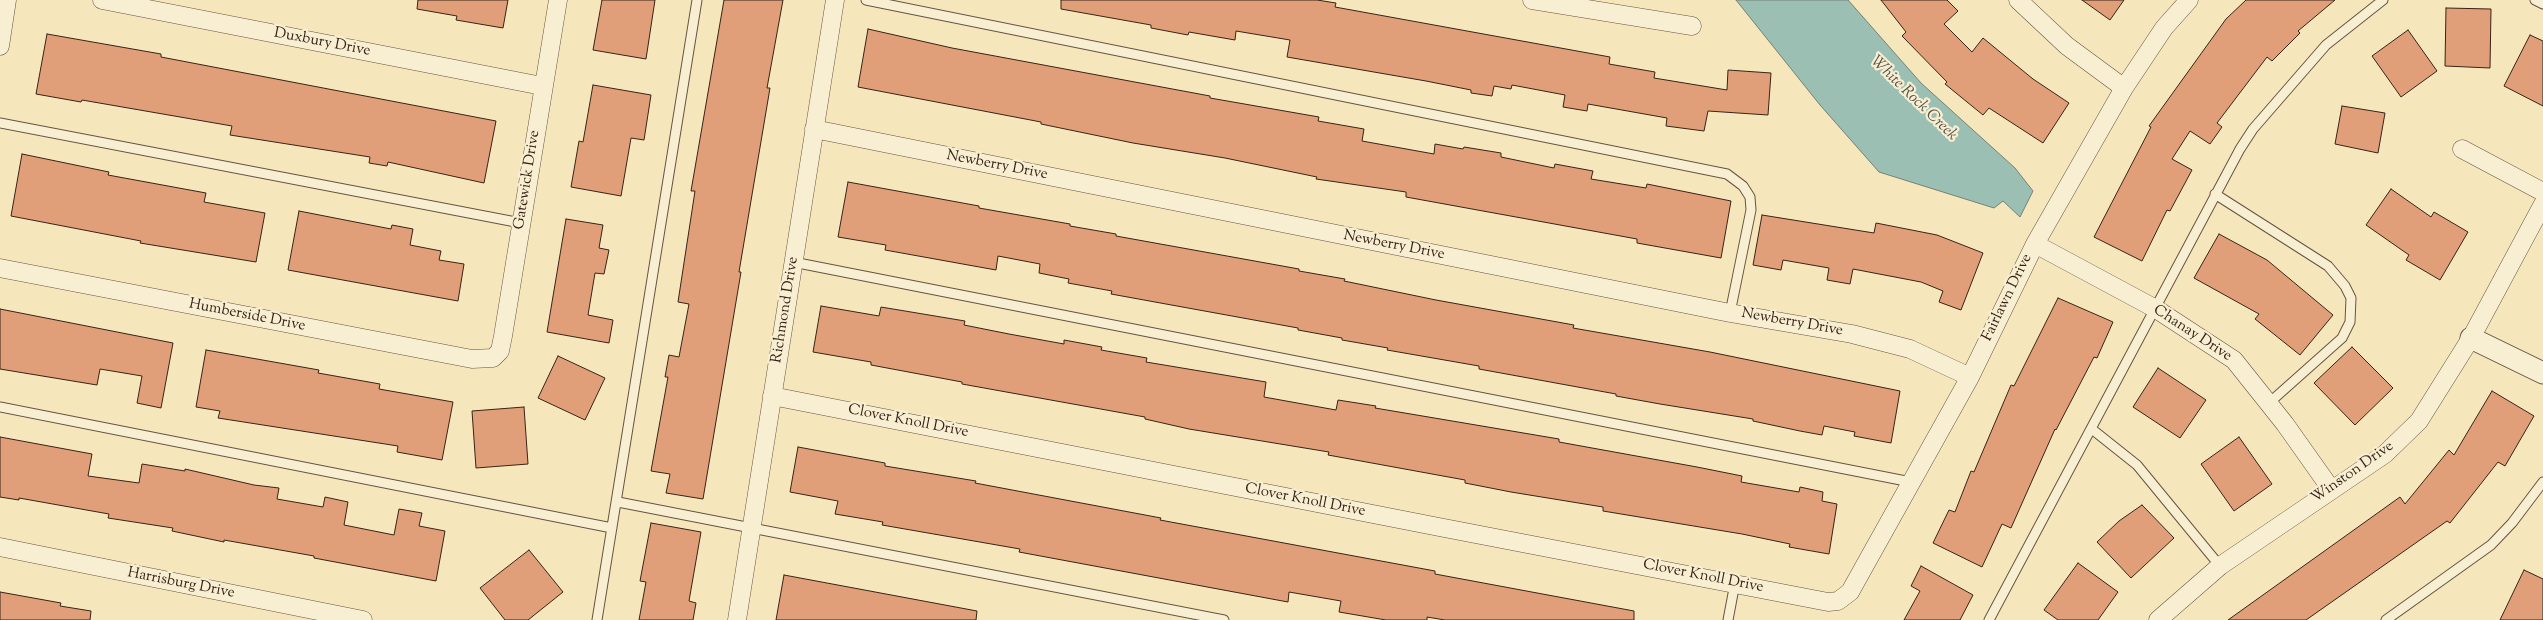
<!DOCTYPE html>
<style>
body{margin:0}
canvas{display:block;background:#f5e7bb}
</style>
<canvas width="2543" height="620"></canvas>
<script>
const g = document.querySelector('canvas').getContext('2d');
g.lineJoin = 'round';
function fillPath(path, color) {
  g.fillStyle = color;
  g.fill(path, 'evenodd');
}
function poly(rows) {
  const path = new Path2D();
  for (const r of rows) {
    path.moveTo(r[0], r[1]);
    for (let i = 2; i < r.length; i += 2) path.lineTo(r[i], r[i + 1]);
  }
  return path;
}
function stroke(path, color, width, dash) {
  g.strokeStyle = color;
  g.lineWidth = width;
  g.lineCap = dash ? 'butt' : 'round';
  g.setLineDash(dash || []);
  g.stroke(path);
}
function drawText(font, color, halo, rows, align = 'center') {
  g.font = font + ' "Sorts Mill Goudy",serif';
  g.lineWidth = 4.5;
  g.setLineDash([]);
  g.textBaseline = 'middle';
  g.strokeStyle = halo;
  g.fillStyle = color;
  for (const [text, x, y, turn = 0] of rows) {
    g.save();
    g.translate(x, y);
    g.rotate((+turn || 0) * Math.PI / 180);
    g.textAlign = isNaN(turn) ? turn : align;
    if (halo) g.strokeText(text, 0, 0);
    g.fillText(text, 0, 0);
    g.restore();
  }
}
const water = poly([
 [1736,0,1848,0,1921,83,2015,168,2033,191,2020,217,2003,201,1994,208,1879,172,1820,105,1736,0]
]);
const building = poly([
 [418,0,508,0,503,28,456,20,457,16,417,9,418,0],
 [602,0,655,0,646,59,593,50,602,0],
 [724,0,783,0,767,88,770,88,739,272,741,272,703,499,666,493,670,474,651,471,668,377,665,377,669,355,679,357,689,304,678,302,695,191,691,191,724,0],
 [1061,0,1317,0,1336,3,1335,7,1610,57,1609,64,1655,72,1654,78,1727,90,1728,70,1771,73,1768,115,1708,111,1704,131,1666,126,1667,118,1588,104,1587,111,1563,107,1565,95,1512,85,1511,89,1494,86,1492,96,1471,93,1471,90,1426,81,1287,57,1290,40,1236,31,1235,40,1189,32,1188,35,1151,28,1151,25,1061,9,1061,0],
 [1881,0,1947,0,1958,11,1944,24,1972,52,1983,38,2033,79,2069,103,2043,143,1989,108,1983,115,1945,84,1947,82,1902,36,1906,32,1881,0],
 [2082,0,2124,0,2110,20,2082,0],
 [2246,0,2335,0,2298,31,2300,33,2272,61,2267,57,2217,123,2222,127,2210,144,2190,131,2172,159,2192,170,2170,211,2167,210,2142,261,2094,237,2151,127,2149,126,2226,19,2246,0],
 [2446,8,2491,9,2490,68,2445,66,2446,8],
 [868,29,952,48,1210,96,1210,98,1319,117,1318,121,1364,129,1362,141,1434,154,1435,144,1463,149,1464,147,1501,153,1501,157,1554,168,1555,164,1593,171,1591,179,1646,188,1647,184,1731,201,1721,258,1637,243,1637,239,1406,197,1406,192,1316,179,1317,177,1225,158,1133,143,1041,124,1041,122,858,87,868,29],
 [2408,30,2437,71,2401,97,2372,56,2408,30],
 [47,34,161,54,161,57,496,121,484,183,388,162,387,166,369,163,370,157,230,135,232,126,82,100,81,102,36,94,47,34],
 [2530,35,2543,41,2543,106,2504,86,2530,35],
 [593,85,651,95,644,140,631,138,621,196,571,187,579,141,583,142,593,85],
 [2342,106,2385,113,2378,153,2335,144,2342,106],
 [22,154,109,172,108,175,206,193,204,202,265,213,256,262,140,243,141,241,11,216,22,154],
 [848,182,979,206,979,208,1070,224,1070,226,1116,234,1116,236,1299,269,1299,271,1345,279,1344,281,1436,300,1574,325,1573,328,1710,352,1900,391,1891,443,1854,436,1855,432,1824,426,1822,435,1800,431,1753,421,1753,419,1660,404,1616,396,1616,394,1479,369,1479,366,1387,350,1388,348,1342,340,1342,338,1298,330,1298,328,1111,294,1112,291,1068,283,1069,279,1039,273,1040,264,998,256,996,270,885,250,886,245,838,237,848,182],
 [2391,189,2431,217,2434,212,2468,232,2440,280,2406,260,2409,255,2366,225,2391,189],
 [299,211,391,229,392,225,413,229,410,245,441,251,439,260,464,264,458,301,288,270,299,211],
 [1762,215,1874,233,1876,223,1937,235,1983,253,1961,310,1939,302,1943,291,1921,282,1853,269,1850,284,1827,280,1829,268,1783,260,1781,270,1753,265,1762,215],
 [566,219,603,225,599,248,609,250,604,274,595,273,588,315,613,320,609,343,547,332,566,219],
 [2219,234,2267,260,2333,315,2300,355,2255,319,2259,314,2194,278,2219,234],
 [2058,298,2113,322,2097,358,2094,357,2056,430,2055,429,2011,528,2002,524,1982,567,1933,543,1949,510,1955,512,1971,471,1974,472,2011,385,2014,386,2058,298],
 [821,306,879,316,881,307,965,321,964,325,1009,334,1064,344,1064,340,1102,347,1101,350,1147,358,1146,362,1266,382,1264,397,1336,410,1338,400,1376,406,1375,408,1559,439,1559,442,1697,467,1742,476,1741,482,1799,492,1800,487,1823,492,1822,501,1837,504,1829,554,1789,547,1790,544,1742,534,1603,511,1603,507,1511,492,1465,483,1465,480,1328,455,1329,452,1189,429,1145,419,1145,417,962,384,962,382,871,365,871,362,813,352,821,306],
 [0,309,173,343,161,408,137,403,142,376,100,369,97,385,0,369,0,309],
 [2352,347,2393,388,2355,425,2314,383,2352,347],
 [206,350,319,370,318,373,380,384,379,389,453,402,442,460,397,452,398,446,218,418,220,411,196,407,206,350],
 [558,356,605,378,585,420,538,398,558,356],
 [2158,368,2206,400,2180,438,2133,407,2158,368],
 [2492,391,2534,416,2505,466,2498,462,2450,523,2447,521,2306,620,2228,620,2400,497,2405,504,2449,450,2454,455,2492,391],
 [524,407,528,464,476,468,472,411,524,407],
 [0,437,92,454,88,476,139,483,142,464,185,471,185,469,254,485,279,488,277,499,323,507,325,497,348,502,344,525,394,535,399,509,422,513,419,526,445,531,436,581,314,558,314,556,224,540,224,542,172,531,173,528,108,518,109,514,19,498,19,500,0,497,0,437],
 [2239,437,2272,484,2234,511,2201,464,2239,437],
 [798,447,885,463,885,466,976,481,975,483,1161,518,1160,520,1435,571,1435,574,1634,611,1634,620,1445,620,1427,617,1427,620,1386,620,1339,612,1341,601,1289,592,1288,602,1019,552,1020,549,882,525,883,522,835,514,838,501,790,492,798,447],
 [2142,505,2174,538,2131,578,2097,542,2119,521,2142,505],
 [651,523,701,532,689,601,696,603,693,620,639,620,646,582,640,581,651,523],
 [529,550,563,592,528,620,505,620,480,588,529,550],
 [2078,563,2118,592,2098,620,2058,620,2044,610,2078,563],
 [1921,566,1973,595,1960,620,1904,620,1920,591,1911,586,1921,566],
 [2524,570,2543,579,2543,620,2500,620,2524,570],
 [784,575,977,611,976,620,776,620,784,575],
 [0,592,61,603,60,606,91,611,90,620,0,620,0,592]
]);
const service = poly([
 [866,0,1727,174,1743,186,1750,197,1751,210,1730,313],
 [2535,0,2543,4],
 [0,123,521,223],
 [2215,194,2328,266,2345,286,2351,298,2350,322,2342,338,2269,403],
 [793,262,1911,482],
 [0,407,612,528],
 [2093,430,2137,465,2220,566],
 [618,502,1224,620],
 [597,620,697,0],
 [1728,620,1735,583],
 [1989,620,2240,149,2253,129,2326,45,2383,0],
 [2386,620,2491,545,2512,523,2543,482]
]);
const minor = poly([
 [102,0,542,86],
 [1532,0,1692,26],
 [2018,0,2067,46,2124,88],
 [0,46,7,0],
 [814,129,1730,313,1852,334,1910,349,1970,377],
 [2462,149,2543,192],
 [2035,244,2156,309,2234,360,2285,424,2331,489],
 [0,268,472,359,493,358,500,351,503,336,558,0],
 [772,396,1439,527,1828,602,1838,601,1850,592,1970,377,2035,244,2124,88,2164,28,2189,0],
 [0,547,363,620],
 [737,620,835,0],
 [2158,620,2220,566,2385,454,2419,421,2471,338,2543,204]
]);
const tertiary = poly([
 [2471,338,2543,373]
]);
const streetNames = [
 ["Duxbury Drive",322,43,11],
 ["Newberry Drive",997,166,11],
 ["Gatewick Drive",528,180,-81],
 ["Newberry Drive",1394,246,11],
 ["Fairlawn Drive",2008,298,-64],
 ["Richmond Drive",786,310,-81],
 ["Humberside Drive",247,316,11],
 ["Newberry Drive",1792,323,10],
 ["Chanay Drive",2192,334,33],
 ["Clover Knoll Drive",908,422,11],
 ["Winston Drive",2353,473,-35],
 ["Clover Knoll Drive",1305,501,11],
 ["Clover Knoll Drive",1703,577,11],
 ["Harrisburg Drive",181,584,11]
];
const waterNames = [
 ["White Rock Creek",1913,99,44]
];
fillPath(water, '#9cbfb4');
stroke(water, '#748175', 1);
fillPath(building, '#e19f79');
stroke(building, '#382317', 1);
stroke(service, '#675440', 11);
stroke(minor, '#675440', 19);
stroke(tertiary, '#675440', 23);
stroke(service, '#f8efd3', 9);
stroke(minor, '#f8efd3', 18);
stroke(tertiary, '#f8efd3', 21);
drawText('15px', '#382317', '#f8efd3', streetNames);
drawText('italic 16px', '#565246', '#f8efd3', waterNames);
</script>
